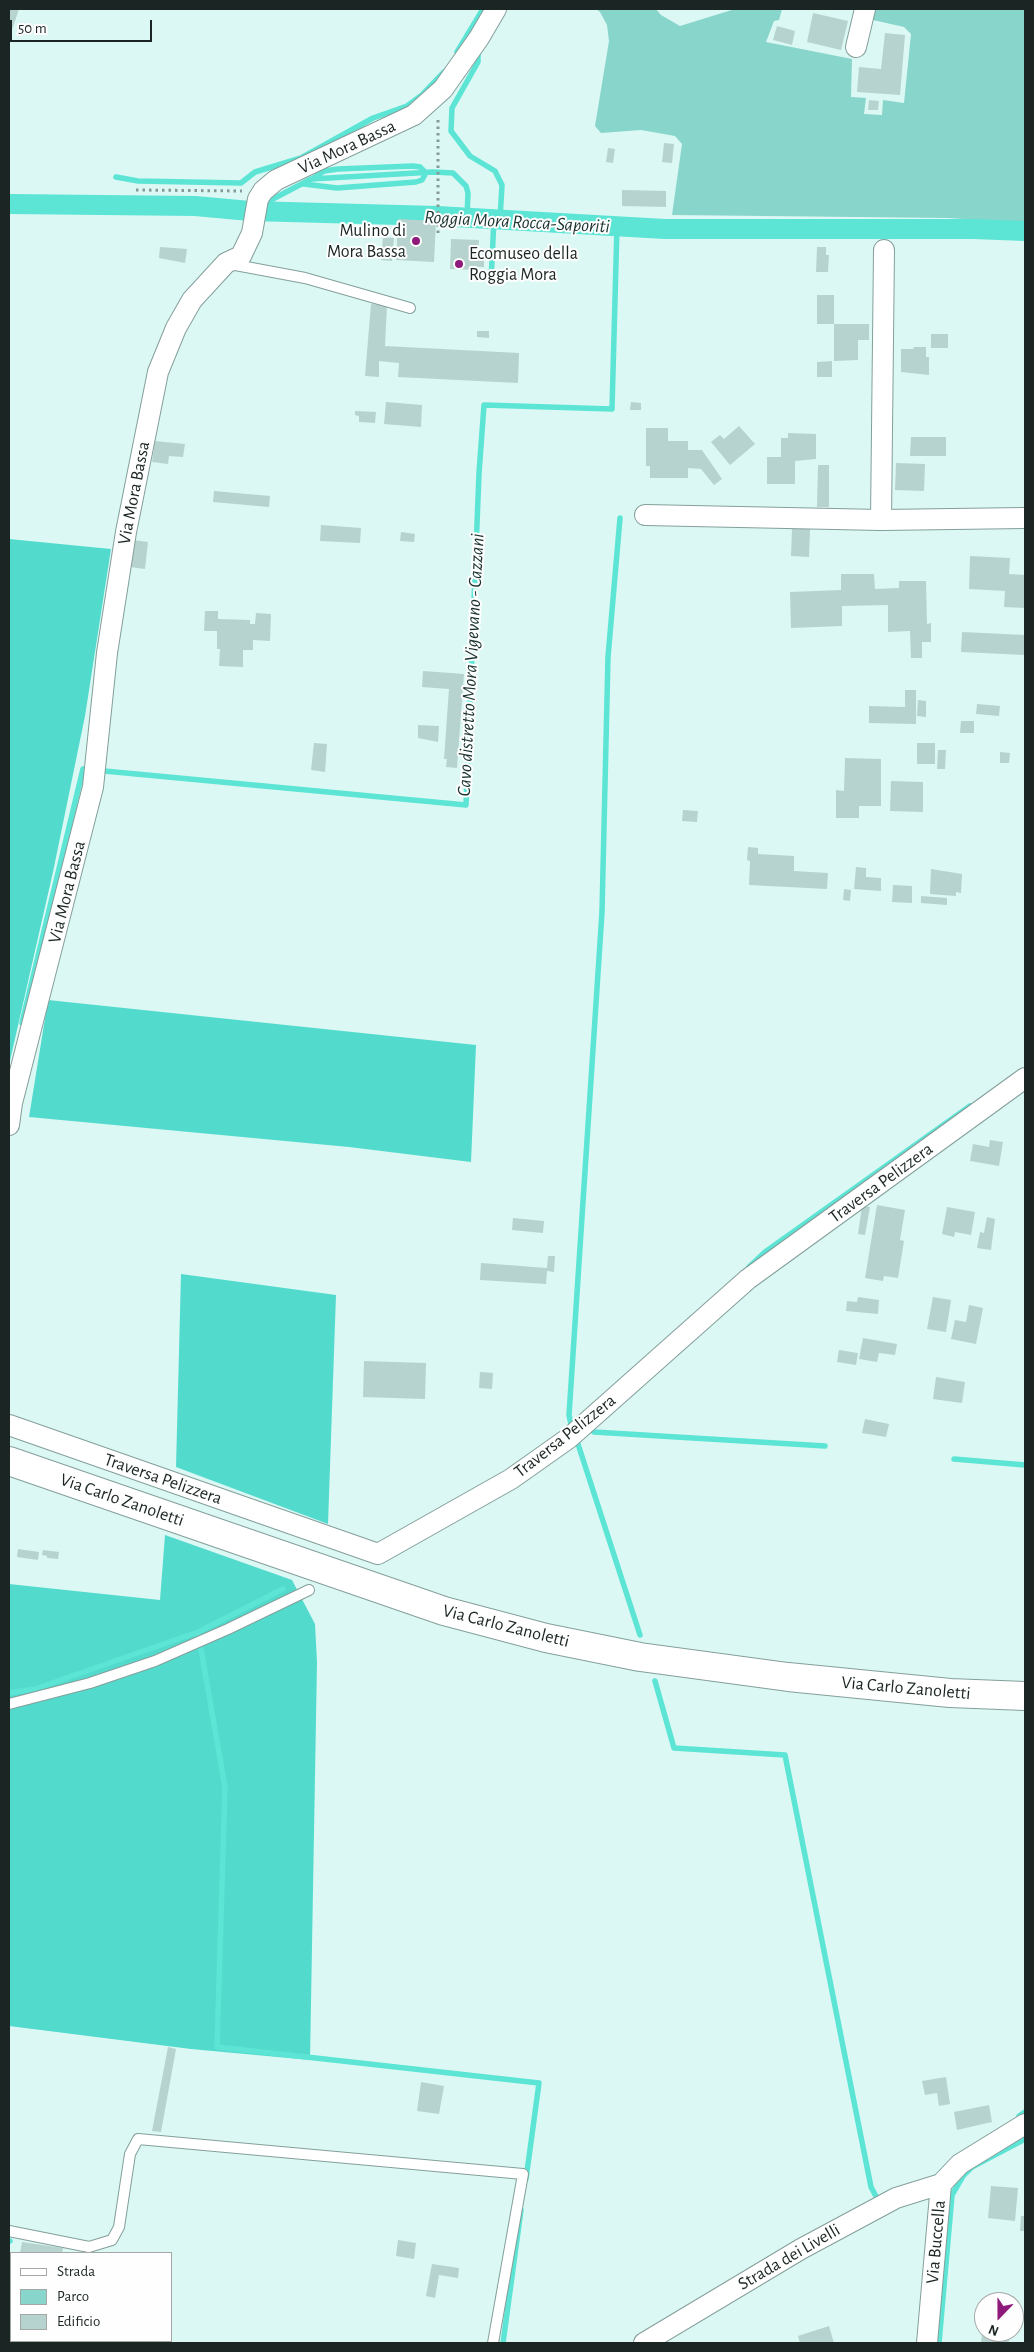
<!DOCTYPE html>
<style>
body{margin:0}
#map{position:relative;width:1034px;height:2352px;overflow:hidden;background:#dbf8f4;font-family:"Alegreya Sans",sans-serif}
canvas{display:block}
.frame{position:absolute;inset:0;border:10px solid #1b2624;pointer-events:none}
.legend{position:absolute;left:10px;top:2252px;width:162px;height:90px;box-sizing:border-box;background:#fefefe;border:1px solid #a3a8a7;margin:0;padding:6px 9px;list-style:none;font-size:15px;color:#1b2624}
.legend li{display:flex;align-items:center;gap:10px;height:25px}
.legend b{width:25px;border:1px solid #a3a8a7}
.north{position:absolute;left:974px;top:2292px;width:50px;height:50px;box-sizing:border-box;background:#fefefe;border:1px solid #a3a8a7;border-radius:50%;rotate:202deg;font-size:14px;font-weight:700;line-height:20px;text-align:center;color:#1b2624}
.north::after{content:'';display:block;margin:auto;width:18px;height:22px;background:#8d197b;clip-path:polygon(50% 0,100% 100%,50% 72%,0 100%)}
.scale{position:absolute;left:10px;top:20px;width:142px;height:22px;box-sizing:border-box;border:2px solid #1b2624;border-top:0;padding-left:6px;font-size:15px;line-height:18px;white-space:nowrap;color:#1b2624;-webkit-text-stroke:4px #fefefe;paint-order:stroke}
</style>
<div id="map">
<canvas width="1034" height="2352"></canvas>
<div class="frame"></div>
<ul class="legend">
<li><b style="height:6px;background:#fff"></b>Strada</li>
<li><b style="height:14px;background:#88d5cb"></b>Parco</li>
<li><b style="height:14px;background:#b7d3cf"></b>Edificio</li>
</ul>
<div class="north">N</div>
<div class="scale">50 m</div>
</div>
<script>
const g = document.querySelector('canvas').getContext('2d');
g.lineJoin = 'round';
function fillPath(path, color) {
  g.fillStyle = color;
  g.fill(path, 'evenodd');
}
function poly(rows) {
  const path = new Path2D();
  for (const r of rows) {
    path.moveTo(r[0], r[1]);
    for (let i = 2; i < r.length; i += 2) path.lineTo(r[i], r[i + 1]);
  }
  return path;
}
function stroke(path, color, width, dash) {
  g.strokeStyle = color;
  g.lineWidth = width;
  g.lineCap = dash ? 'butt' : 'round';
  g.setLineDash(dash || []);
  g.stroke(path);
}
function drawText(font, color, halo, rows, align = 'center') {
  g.font = font + ' "Alegreya Sans",sans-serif';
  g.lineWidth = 4;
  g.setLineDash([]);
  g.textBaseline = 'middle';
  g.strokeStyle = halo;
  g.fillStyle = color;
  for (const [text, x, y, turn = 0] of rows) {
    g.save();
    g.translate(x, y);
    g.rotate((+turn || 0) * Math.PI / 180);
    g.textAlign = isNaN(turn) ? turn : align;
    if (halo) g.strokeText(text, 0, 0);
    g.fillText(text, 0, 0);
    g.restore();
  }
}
const green = poly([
 [596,9,656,9,661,15,680,26,735,9,782,9,779,20,774,21,766,42,852,59,851,97,866,98,864,114,882,115,883,100,904,103,911,34,904,27,873,20,873,9,1025,9,1025,223,948,218,672,215,682,144,675,136,641,130,601,133,595,126,609,41,607,25,600,12]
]);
const forest = poly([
 [9,539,111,549,85,716,53,872,9,1065],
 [48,1000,476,1045,471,1162,349,1147,29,1117],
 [181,1274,336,1295,328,1524,176,1467],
 [165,1535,292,1580,315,1624,317,1662,310,2060,191,2049,9,2026,9,1584,160,1600],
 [11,2284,11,2341,69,2341,68,2343,9,2343,9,2288]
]);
const stream = poly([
 [457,52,483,9],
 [474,52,478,54,478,62,452,108,451,131,470,156,495,171,502,185,500,219],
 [116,177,138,181,241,183,255,172,301,158,373,118,407,106,422,95,444,72],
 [304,184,337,188,416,182,422,180,426,173,420,167,413,166,338,169,324,171,312,179],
 [266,211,271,200,311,179,433,172,453,173,466,186,468,193,467,217],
 [491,281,494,219],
 [22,1023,83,769,466,805,479,473,484,405,612,409,617,226],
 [749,1267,765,1252,970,1106],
 [572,1429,569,1415,602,912,608,657,620,518],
 [591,1429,594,1432,825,1446],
 [577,1441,640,1635],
 [954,1459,1025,1465],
 [198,1632,225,1787,217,2047,539,2083,526,2179],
 [655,1681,674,1748,785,1755,871,2187,879,2202],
 [9,1693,35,1689,198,1632,283,1589],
 [1021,2122,1019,2116,1025,2112],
 [9,2241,10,2241],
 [503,2343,521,2210],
 [939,2343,952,2195,963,2176,972,2167,1025,2139]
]);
const canal = poly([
 [9,204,195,206,250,211,437,216,665,229,973,229,1025,231]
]);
const building = poly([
 [9,9,19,9,9,39],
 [813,13,848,21,841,50,807,42],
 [777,26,795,31,792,45,773,40],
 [885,33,905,35,900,95,857,92,859,67,881,69],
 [869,100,879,101,878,110,868,110],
 [664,143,674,144,672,163,662,162],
 [608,148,615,149,613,163,606,162],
 [622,190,666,191,666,207,622,206],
 [398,219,436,221,434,262,396,260],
 [383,237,394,238,392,261,381,260],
 [451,239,479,240,478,259,484,259,484,267,478,267,478,270,450,269],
 [160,247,187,249,185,263,159,258],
 [817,247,826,247,826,255,829,255,828,272,816,272],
 [817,295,834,295,834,324,817,324],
 [371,304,387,305,385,346,519,353,518,383,398,377,399,363,379,361,379,377,365,376],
 [834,324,869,324,869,340,858,340,858,360,834,361],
 [477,331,489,331,489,338,477,337],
 [931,334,948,334,948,348,931,348],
 [913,347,926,347,926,357,929,357,929,375,901,372,901,349,914,349],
 [832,361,832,377,817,377,817,362],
 [386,402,422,405,421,427,384,424],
 [631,402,641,403,641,410,630,410],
 [355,411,376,412,375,423,359,422,359,416,355,415],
 [739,426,755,444,730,465,711,442,720,435,724,439],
 [646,428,668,428,668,441,688,441,688,450,702,450,722,479,714,485,701,469,688,468,688,478,650,478,650,466,646,466],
 [788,433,816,434,816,459,795,461,795,484,767,484,767,457,781,457,781,438,788,438],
 [911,437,946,437,946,456,910,456],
 [155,441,185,444,183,457,169,456,168,464,152,462],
 [896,463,925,464,924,491,895,490],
 [818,465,829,465,829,507,817,507],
 [214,491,270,496,269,507,213,502],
 [321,525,361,528,360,543,320,541],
 [792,528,810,529,809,557,791,556],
 [401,532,415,534,414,542,400,541],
 [133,540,148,542,145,569,130,567],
 [970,556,1010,558,1009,574,1025,575,1025,608,1004,607,1005,591,969,589],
 [841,574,874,574,875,589,899,588,899,581,926,581,927,624,931,623,931,642,922,642,922,658,911,658,910,631,888,632,888,605,842,606,842,626,791,628,790,592,841,590],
 [205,611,218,611,218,619,250,620,250,624,255,624,256,613,271,614,270,641,253,640,253,650,243,650,243,667,219,666,220,649,217,649,217,631,204,631],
 [962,632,1025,635,1025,655,961,652],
 [423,671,464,674,457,768,446,767,447,759,444,759,449,689,422,687],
 [905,690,916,690,916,724,869,723,869,706,905,707],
 [918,700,926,701,926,717,917,716],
 [977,704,1000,706,999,716,976,714],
 [961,721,974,721,974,733,960,733],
 [418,725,439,726,438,742,418,738],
 [314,743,327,744,325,772,311,770],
 [917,743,935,743,935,764,917,764],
 [938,750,946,750,945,769,937,769],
 [1000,752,1010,753,1009,763,1000,763],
 [845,758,881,759,881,806,859,806,859,818,836,818,836,790,844,791],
 [891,781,923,782,923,812,890,811],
 [683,810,698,811,697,822,682,821],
 [748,847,758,848,758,854,794,856,794,871,828,873,827,889,749,885,750,861,747,860],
 [856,867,866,868,866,877,881,878,881,891,854,889],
 [931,869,962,874,961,893,956,892,956,896,930,894],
 [893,885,912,886,912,903,892,902],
 [844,889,851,890,850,901,843,900],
 [921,896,947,898,947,905,921,903],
 [990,1140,1003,1142,999,1166,970,1161,973,1144,989,1147],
 [877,1205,905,1210,900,1240,904,1241,898,1278,884,1276,883,1281,865,1278],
 [862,1206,870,1207,865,1235,858,1234],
 [947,1207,975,1212,971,1235,955,1232,954,1237,942,1234],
 [987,1217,995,1219,991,1250,977,1248,980,1232,984,1233],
 [513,1218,544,1221,543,1233,512,1230],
 [548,1256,555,1256,554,1272,547,1271,546,1284,480,1280,481,1263,547,1268],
 [858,1297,879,1300,878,1314,846,1311,847,1301,857,1302],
 [933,1297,951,1300,946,1332,927,1329],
 [969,1305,983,1308,976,1344,951,1339,955,1320,966,1322],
 [863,1338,897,1344,895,1355,879,1353,877,1362,859,1359],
 [839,1350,858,1353,856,1365,837,1362],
 [364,1361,426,1363,425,1399,363,1397],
 [480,1372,493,1373,492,1389,479,1388],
 [936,1377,965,1382,962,1403,933,1399],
 [865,1419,889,1424,886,1437,862,1433],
 [18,1549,39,1552,38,1560,17,1557],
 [43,1550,59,1552,58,1559,47,1558,47,1556,42,1555],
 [168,2047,176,2049,161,2132,152,2131],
 [946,2077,950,2104,939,2106,937,2093,925,2095,922,2081],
 [421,2082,444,2086,439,2114,417,2111],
 [989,2105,992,2122,957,2130,954,2112],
 [991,2186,1018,2188,1015,2221,988,2218],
 [1021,2216,1025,2216,1025,2231,1020,2231],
 [398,2240,416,2243,414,2259,396,2256],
 [22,2242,63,2248,62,2253,20,2253],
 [432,2264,459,2268,458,2278,439,2275,435,2298,426,2296],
 [829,2326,834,2343,800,2343,798,2336],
 [982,2334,1009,2336,1009,2343,981,2343]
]);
const path = poly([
 [136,190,242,191],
 [438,233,438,119]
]);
const lane = poly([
 [230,264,305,278,410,308],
 [9,1704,90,1683,155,1661,228,1629,309,1590],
 [9,2231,89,2247,112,2240,119,2227,130,2154,138,2139,523,2174,493,2343]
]);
const street = poly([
 [856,47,865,9],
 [645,515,881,520,1025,518],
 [881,520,884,250],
 [9,1125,12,1103,93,787,107,653,126,532,158,372,176,328,192,300,226,263,241,256,252,233,258,199,263,191,276,180,414,115,443,89,479,38,496,9],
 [9,1425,378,1554,511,1479,569,1438,748,1279,1025,1078],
 [644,2343,801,2249,896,2198,941,2184],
 [927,2343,941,2184,960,2164,1025,2124]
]);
const secondary = poly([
 [9,1461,444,1611,546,1638,640,1657,788,1677,950,1693,1025,1696]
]);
const markers = [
 [416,241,5,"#8d197b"],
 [459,264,5,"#8d197b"]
];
const streetNames = [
 ["Via Mora Bassa",347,147,-25],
 ["Via Mora Bassa",134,493,-79],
 ["Via Mora Bassa",67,892,-76],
 ["Traversa Pelizzera",881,1183,-36],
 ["Traversa Pelizzera",565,1436,-38],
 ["Traversa Pelizzera",163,1479,19],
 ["Via Carlo Zanoletti",122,1500,19],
 ["Via Carlo Zanoletti",506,1626,14],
 ["Via Carlo Zanoletti",906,1688,5],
 ["Via Buccella",936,2242,-85],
 ["Strada dei Livelli",789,2257,-30]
];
const poiNames = [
 ["Mulino di",406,231],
 ["Mora Bassa",406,252],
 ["Ecomuseo della",469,254,"left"],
 ["Roggia Mora",469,275,"left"]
];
const waterNames = [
 ["Roggia Mora Rocca-Saporiti",517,222,3],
 ["Cavo distretto Mora Vigevano - Cazzani",471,665,-87]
];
fillPath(green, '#88d5cb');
fillPath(forest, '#52dbcd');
stroke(stream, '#5ce4d5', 5.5);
stroke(canal, '#5ce4d5', 20);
fillPath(building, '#b7d3cf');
stroke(lane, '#849f9b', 12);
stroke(street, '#849f9b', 22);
stroke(secondary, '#849f9b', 30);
stroke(path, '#859a97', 3, [2.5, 4]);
stroke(lane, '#fff', 10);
stroke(street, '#fff', 20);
stroke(secondary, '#fff', 28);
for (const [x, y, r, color] of markers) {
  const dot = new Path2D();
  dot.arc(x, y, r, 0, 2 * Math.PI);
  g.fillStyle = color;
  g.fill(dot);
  stroke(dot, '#fefefe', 2);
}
drawText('18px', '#1b2624', '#fefefe', streetNames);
drawText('18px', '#1b2624', '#fefefe', poiNames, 'right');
drawText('italic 19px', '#1b3330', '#fefefe', waterNames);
</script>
